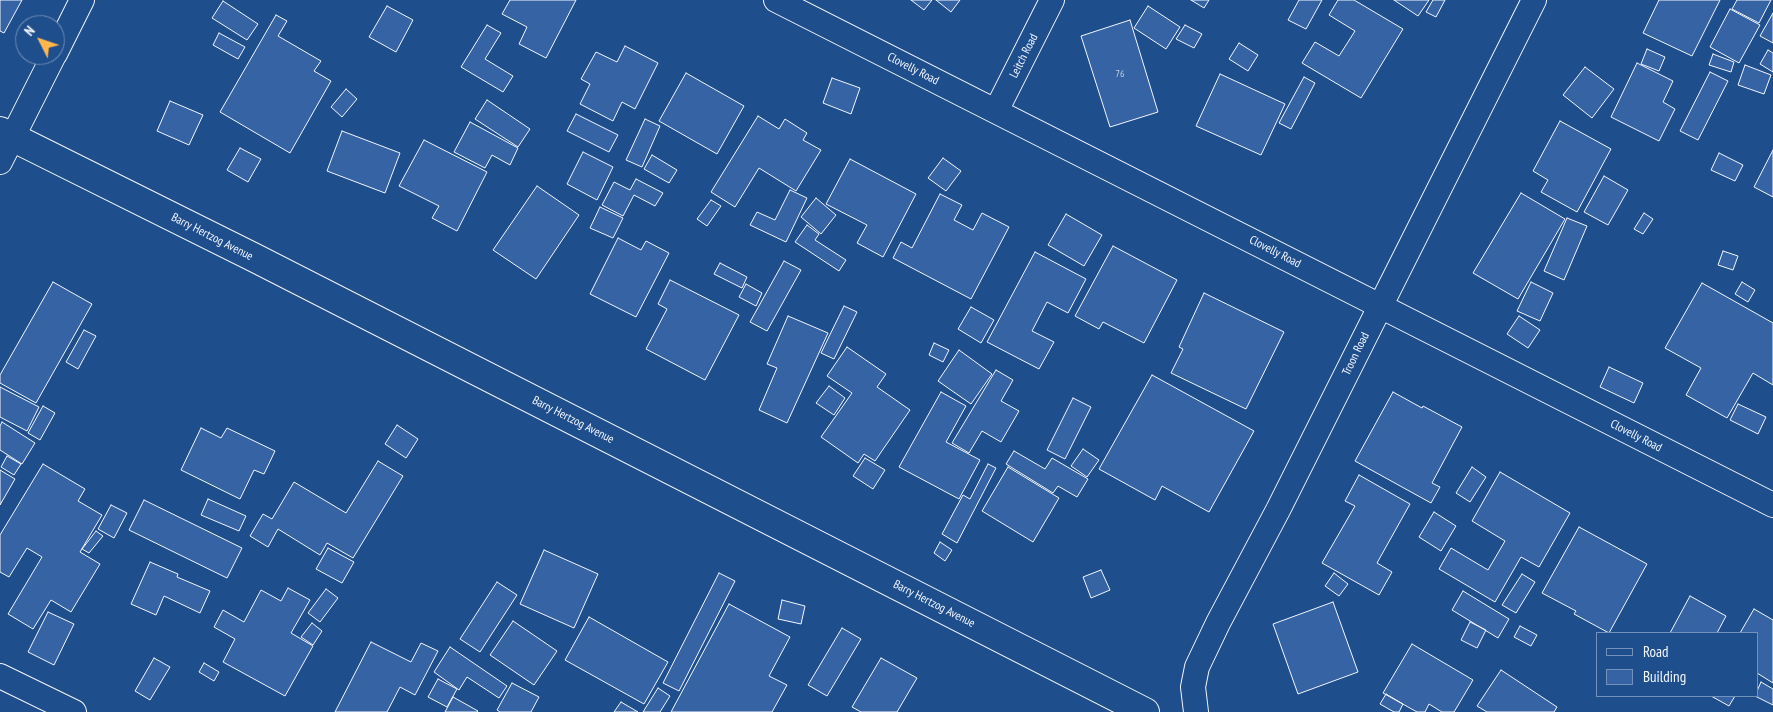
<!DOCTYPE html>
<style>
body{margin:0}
#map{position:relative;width:1773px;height:712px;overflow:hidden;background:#1f4e8c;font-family:"PT Sans Narrow",sans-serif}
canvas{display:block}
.legend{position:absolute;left:1596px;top:632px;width:162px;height:65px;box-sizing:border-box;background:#1f4e8c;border:1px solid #7391ba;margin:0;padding:6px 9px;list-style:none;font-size:15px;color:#f2f6ff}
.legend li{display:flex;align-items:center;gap:10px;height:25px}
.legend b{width:25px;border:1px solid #7391ba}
.north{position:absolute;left:15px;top:15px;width:50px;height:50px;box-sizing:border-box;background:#1f4e8c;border:1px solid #7391ba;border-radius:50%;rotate:311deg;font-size:14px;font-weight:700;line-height:20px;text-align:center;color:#f2f6ff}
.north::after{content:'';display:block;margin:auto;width:18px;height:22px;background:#ffb74d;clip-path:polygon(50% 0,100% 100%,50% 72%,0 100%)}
</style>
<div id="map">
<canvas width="1773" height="712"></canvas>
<ul class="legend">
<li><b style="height:6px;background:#1f4e8c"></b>Road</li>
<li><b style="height:14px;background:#3563a3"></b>Building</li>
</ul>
<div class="north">N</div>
</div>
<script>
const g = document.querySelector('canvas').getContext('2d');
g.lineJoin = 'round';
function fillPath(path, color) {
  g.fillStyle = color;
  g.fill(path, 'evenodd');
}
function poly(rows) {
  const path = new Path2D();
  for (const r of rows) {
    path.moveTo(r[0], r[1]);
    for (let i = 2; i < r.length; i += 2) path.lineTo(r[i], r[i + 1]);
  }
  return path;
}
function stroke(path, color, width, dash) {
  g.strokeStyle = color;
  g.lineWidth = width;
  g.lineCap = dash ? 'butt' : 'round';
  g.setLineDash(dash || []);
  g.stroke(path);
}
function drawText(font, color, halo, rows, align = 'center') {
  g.font = font + ' "PT Sans Narrow",sans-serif';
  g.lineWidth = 4;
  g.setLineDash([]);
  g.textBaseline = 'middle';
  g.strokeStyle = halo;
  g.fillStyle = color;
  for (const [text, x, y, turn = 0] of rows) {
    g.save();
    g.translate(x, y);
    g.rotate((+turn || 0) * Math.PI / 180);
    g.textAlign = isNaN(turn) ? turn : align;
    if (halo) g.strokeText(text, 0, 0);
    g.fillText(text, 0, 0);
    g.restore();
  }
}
const building = poly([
 [0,0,22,0,4,33,0,31,0,0],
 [510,0,576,0,546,58,519,44,527,27,502,14,510,0],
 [911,0,932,0,924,10,911,0],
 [936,0,960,0,951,12,936,0],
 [1191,0,1209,0,1204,8,1191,0],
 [1299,0,1322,0,1306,29,1288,20,1299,0],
 [1338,0,1354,0,1403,29,1361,98,1302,63,1315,42,1339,56,1355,31,1329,15,1338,0],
 [1394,0,1429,0,1418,16,1394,0],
 [1433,0,1445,0,1436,17,1426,12,1433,0],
 [1659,0,1720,0,1692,56,1643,33,1659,0],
 [1737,0,1771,0,1759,23,1732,9,1737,0],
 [223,1,258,24,247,40,212,18,223,1],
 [387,6,413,20,396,52,369,37,387,6],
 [1148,6,1180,27,1166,49,1134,28,1148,6],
 [1730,9,1760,25,1739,63,1710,47,1730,9],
 [1773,13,1773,43,1760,36,1773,13],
 [276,15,287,21,278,36,321,61,314,71,331,81,290,153,220,112,276,15],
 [1130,20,1158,112,1110,127,1081,36,1130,20],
 [487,25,501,33,485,59,513,76,503,92,461,67,487,25],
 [1185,25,1202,34,1194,48,1176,39,1185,25],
 [219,33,245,47,238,59,213,45,219,33],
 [1239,43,1258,55,1248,71,1229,59,1239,43],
 [625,46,658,63,635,109,622,102,613,121,580,104,590,84,581,79,596,52,617,62,625,46],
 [1647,49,1665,57,1659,71,1641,64,1647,49],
 [1768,50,1773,53,1773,72,1760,64,1768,50],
 [1713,54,1734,62,1731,72,1709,65,1713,54],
 [1637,63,1673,81,1663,102,1675,109,1659,141,1611,117,1637,63],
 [1745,65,1771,75,1764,94,1738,85,1745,65],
 [1585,67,1614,89,1592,118,1563,95,1585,67],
 [1710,72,1728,81,1698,140,1680,131,1710,72],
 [686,73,744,106,717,154,659,121,686,73],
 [1220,74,1285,104,1261,155,1196,126,1220,74],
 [1304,77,1315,83,1291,129,1279,123,1304,77],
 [832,78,860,88,851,114,823,103,832,78],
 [346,89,357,99,342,117,331,107,346,89],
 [487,100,530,129,518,147,475,119,487,100],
 [170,101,203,115,189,145,157,131,170,101],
 [576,114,618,135,609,152,567,131,576,114],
 [758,116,779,129,785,119,807,133,803,140,821,150,796,191,759,168,735,207,711,192,758,116],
 [645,119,660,126,642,167,626,160,645,119],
 [1560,121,1611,149,1577,212,1541,192,1548,180,1533,171,1560,121],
 [470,122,518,148,510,165,492,155,485,168,454,152,470,122],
 [342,131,400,153,385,193,327,171,342,131],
 [424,140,487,172,457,231,432,218,439,206,399,186,424,140],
 [240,148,261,159,248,182,227,170,240,148],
 [1773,150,1773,197,1754,187,1773,150],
 [583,152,613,167,597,200,567,184,583,152],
 [1719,153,1743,165,1735,181,1711,170,1719,153],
 [652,155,677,170,669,183,644,169,652,155],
 [943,158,961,171,946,191,928,178,943,158],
 [850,159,916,194,883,257,857,243,867,225,826,204,850,159],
 [1604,176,1628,190,1608,225,1584,212,1604,176],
 [636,179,663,193,655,206,634,195,623,216,602,205,614,182,630,190,636,179],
 [537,186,579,215,536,279,493,250,537,186],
 [790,190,807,198,786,242,750,225,757,212,775,220,790,190],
 [1521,193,1565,219,1518,299,1473,273,1521,193],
 [940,194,962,205,954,220,973,230,982,213,1009,227,971,299,893,258,901,242,912,248,940,194],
 [816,198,836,215,821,234,801,217,816,198],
 [711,200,721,206,707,226,697,219,711,200],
 [600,207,623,218,613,238,590,228,600,207],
 [1644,213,1653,219,1643,234,1634,229,1644,213],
 [1066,214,1102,235,1084,266,1048,245,1066,214],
 [1567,218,1587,226,1564,280,1544,271,1567,218],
 [807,225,819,234,815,240,846,260,839,271,795,242,807,225],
 [618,238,641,250,646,241,669,253,636,317,590,294,618,238],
 [1113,246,1177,280,1144,343,1103,322,1099,329,1075,316,1113,246],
 [1723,251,1738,256,1733,270,1718,265,1723,251],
 [1035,252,1086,279,1068,313,1047,302,1032,331,1054,342,1039,369,987,342,1035,252],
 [784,261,801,270,767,331,750,322,784,261],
 [720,263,747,277,742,288,714,274,720,263],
 [670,280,739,315,705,380,646,349,667,309,658,304,670,280],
 [53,282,92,304,36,403,0,383,0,375,53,282],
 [1531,282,1553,293,1540,321,1517,311,1531,282],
 [1742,282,1755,290,1748,302,1735,294,1742,282],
 [1702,283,1773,323,1773,385,1753,373,1727,418,1686,395,1701,368,1665,348,1702,283],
 [746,284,762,293,756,306,739,297,746,284],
 [1204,293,1284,332,1246,409,1171,373,1183,349,1179,347,1204,293],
 [844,306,857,312,834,359,821,353,844,306],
 [971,307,994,320,981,343,958,329,971,307],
 [788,316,828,333,787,423,759,410,777,368,767,364,788,316],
 [1519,316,1540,330,1528,348,1507,334,1519,316],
 [84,330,96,336,78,369,66,362,84,330],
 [934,343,949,350,943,362,929,355,934,343],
 [847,347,886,374,877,387,910,410,875,461,864,454,858,463,821,437,852,393,827,376,847,347],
 [959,350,992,374,971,404,938,381,959,350],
 [1609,367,1643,383,1634,403,1600,387,1609,367],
 [996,370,1013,380,1001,401,1019,411,1001,442,982,431,969,453,952,443,996,370],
 [1152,375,1254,431,1209,512,1162,486,1155,500,1099,469,1152,375],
 [829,386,845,398,834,415,816,403,829,386],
 [0,387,39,407,27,431,0,417,0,387],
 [941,392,966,406,946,442,980,460,959,499,899,467,941,392],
 [1393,392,1422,408,1423,406,1462,427,1432,483,1440,487,1431,503,1355,461,1393,392],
 [1073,398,1091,407,1065,459,1047,450,1073,398],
 [1738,404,1766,417,1758,434,1730,420,1738,404],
 [43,406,55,413,40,440,28,433,43,406],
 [2,422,35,443,22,464,0,450,0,426,2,422],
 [397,425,418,439,406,458,385,444,397,425],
 [201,428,221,438,227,428,275,451,264,474,254,470,240,499,181,470,201,428],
 [1083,449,1099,460,1087,477,1071,466,1083,449],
 [1014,451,1045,469,1052,458,1088,479,1077,497,1058,486,1053,493,1006,464,1014,451],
 [7,456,21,464,14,475,1,467,7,456],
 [865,458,885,470,873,489,853,476,865,458],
 [378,461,403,476,353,558,327,543,320,555,278,529,268,547,250,536,263,514,272,519,294,482,346,513,378,461],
 [43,464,85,489,78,501,102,515,80,552,100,564,71,612,51,600,33,629,8,614,42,557,27,548,9,577,0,572,0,535,43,464],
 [988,464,996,468,957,543,942,534,963,495,970,499,988,464],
 [1008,467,1059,498,1033,542,982,511,1008,467],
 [1472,467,1486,477,1470,502,1456,493,1472,467],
 [0,470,15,479,0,505,0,470],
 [1500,472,1570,513,1539,567,1521,557,1495,602,1439,569,1451,548,1488,570,1505,541,1472,521,1500,472],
 [1359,475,1410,504,1377,563,1392,572,1379,595,1322,563,1355,506,1345,501,1359,475],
 [208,499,246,516,239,531,201,515,208,499],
 [144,500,242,548,227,578,129,530,144,500],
 [111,505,127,513,114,538,98,529,111,505],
 [1434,512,1456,526,1441,551,1419,537,1434,512],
 [1579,527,1647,564,1609,633,1574,614,1576,611,1542,593,1579,527],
 [96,531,103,536,89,553,82,549,96,531],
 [940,542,952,550,945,561,934,553,940,542],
 [328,548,354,562,342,583,316,569,328,548],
 [544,550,598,574,574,628,520,604,544,550],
 [150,562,178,574,177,577,210,591,200,613,164,596,156,615,131,604,150,562],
 [1101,570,1110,590,1091,598,1083,577,1101,570],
 [719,573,735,581,679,691,663,683,719,573],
 [1334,573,1348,584,1339,596,1325,586,1334,573],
 [1522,574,1535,582,1516,613,1502,605,1522,574],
 [497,582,517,595,480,652,460,639,497,582],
 [288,588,310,600,291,633,313,646,285,696,223,662,235,639,214,627,223,610,244,622,261,590,281,601,288,588],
 [326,589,338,598,320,622,308,613,326,589],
 [1463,591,1509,619,1498,638,1452,610,1463,591],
 [1690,596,1726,616,1717,633,1670,633,1690,596],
 [782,600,805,606,801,624,778,619,782,600],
 [1333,602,1358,672,1298,694,1273,624,1333,602],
 [729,604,790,637,769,676,787,685,772,712,671,712,729,604],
 [1754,609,1773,620,1773,683,1757,673,1757,633,1740,633,1754,609],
 [48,612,74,624,54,665,28,652,48,612],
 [589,617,668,662,644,704,565,660,589,617],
 [513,621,557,651,534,685,490,655,513,621],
 [1470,622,1486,630,1477,648,1461,640,1470,622],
 [312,623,322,631,313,645,301,637,312,623],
 [1520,626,1537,635,1531,646,1514,637,1520,626],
 [842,628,861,639,827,696,808,685,842,628],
 [371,642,411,662,421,643,438,651,415,695,400,687,387,712,335,712,371,642],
 [1412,644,1473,680,1454,712,1442,712,1429,704,1425,712,1417,712,1383,693,1412,644],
 [450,647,507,686,499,698,467,677,459,690,434,672,450,647],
 [154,658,170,667,150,700,135,691,154,658],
 [881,658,917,678,897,712,861,712,852,707,881,658],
 [204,663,219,672,214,681,199,672,204,663],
 [1501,670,1557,707,1554,712,1487,712,1477,706,1501,670],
 [438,679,457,689,447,707,428,697,438,679],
 [1761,682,1773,689,1773,705,1755,696,1757,696,1757,691,1761,682],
 [512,683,539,697,531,712,500,712,497,710,512,683],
 [658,688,670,696,660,712,643,712,658,688],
 [1386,694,1403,704,1399,712,1394,712,1380,704,1386,694],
 [1711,696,1735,696,1729,706,1711,696],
 [453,697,478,711,477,712,445,712,453,697],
 [621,702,638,712,614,712,621,702]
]);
const minor = poly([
 [776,0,1773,505],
 [55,54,82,0],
 [996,111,1052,0],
 [0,162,54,55],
 [0,676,74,712],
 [1196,712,1193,687,1197,667,1218,623,1278,510,1534,0]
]);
const secondary = poly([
 [0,131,255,258,1145,712]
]);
const numberNames = [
 ["76",1120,74]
];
const streetNames = [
 ["Leitch Road",1024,56,-63],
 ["Clovelly Road",913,69,27],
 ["Barry Hertzog Avenue",212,237,27],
 ["Clovelly Road",1275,252,27],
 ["Troon Road",1356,354,-64],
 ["Barry Hertzog Avenue",573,420,27],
 ["Clovelly Road",1636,436,27],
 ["Barry Hertzog Avenue",934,604,27]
];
fillPath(building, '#3563a3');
stroke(building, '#f2f6ff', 1);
stroke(minor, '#f2f6ff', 26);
stroke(secondary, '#f2f6ff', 30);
stroke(minor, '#1f4e8c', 24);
stroke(secondary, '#1f4e8c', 28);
drawText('10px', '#c3d1e8', null, numberNames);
drawText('12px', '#f2f6ff', '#1f4e8c', streetNames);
</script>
